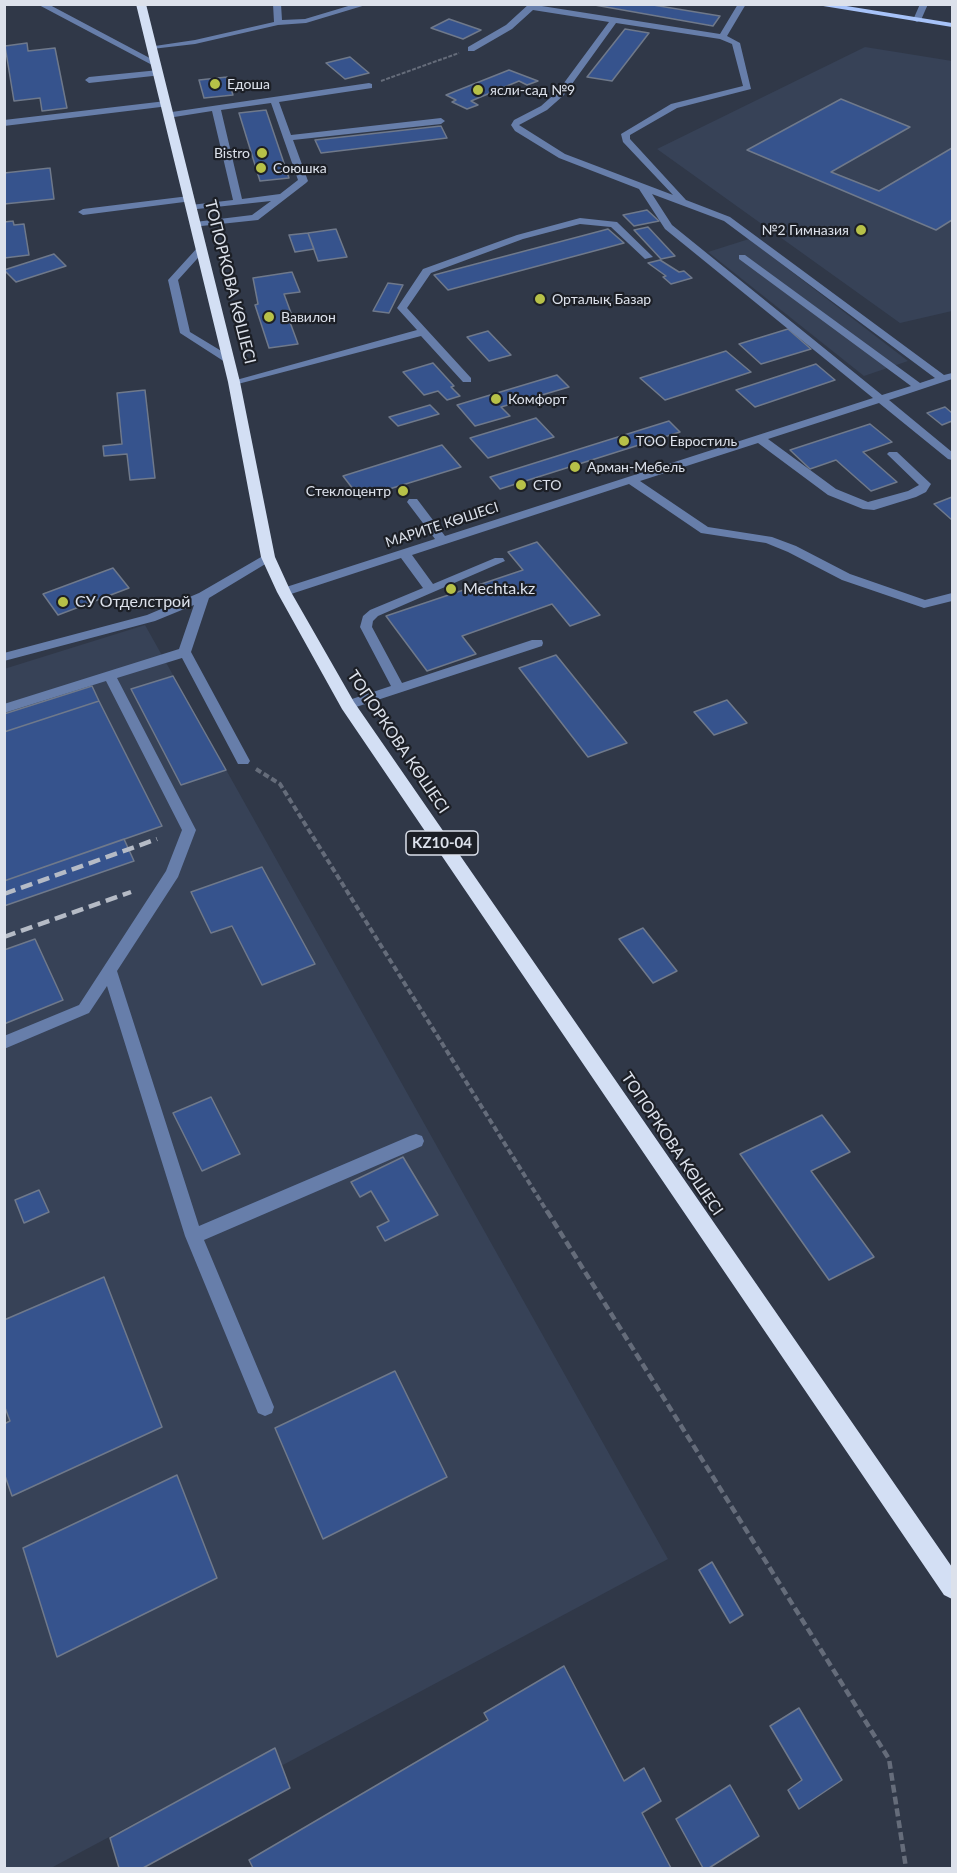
<!DOCTYPE html>
<meta charset="utf-8">
<style>
body{margin:0}
#map{position:relative;width:957px;height:1873px;overflow:hidden;background:#303848;font-family:Lato,sans-serif}
canvas{display:block}
.frame{position:absolute;inset:0;border:6px solid #dce1eb;pointer-events:none}
</style>
<div id="map">
<canvas width="957" height="1873"></canvas>
<div class="frame"></div>
</div>
<script>
const g = document.querySelector('canvas').getContext('2d');
g.lineJoin = 'round';
function fillPath(path, color) {
  g.fillStyle = color;
  g.fill(path, 'evenodd');
}
function poly(rows) {
  const path = new Path2D();
  for (const r of rows) {
    path.moveTo(r[0], r[1]);
    for (let i = 2; i < r.length; i += 2) path.lineTo(r[i], r[i + 1]);
  }
  return path;
}
function stroke(path, color, width, dash) {
  g.strokeStyle = color;
  g.lineWidth = width;
  g.lineCap = dash ? 'butt' : 'round';
  g.setLineDash(dash || []);
  g.stroke(path);
}
function drawText(font, color, halo, rows, align = 'center') {
  g.font = font + ' Lato,sans-serif';
  g.lineWidth = 4.5;
  g.setLineDash([]);
  g.textBaseline = 'middle';
  g.strokeStyle = halo;
  g.fillStyle = color;
  for (const [text, x, y, turn = 0] of rows) {
    g.save();
    g.translate(x, y);
    g.rotate((+turn || 0) * Math.PI / 180);
    g.textAlign = isNaN(turn) ? turn : align;
    if (halo) g.strokeText(text, 0, 0);
    g.fillText(text, 0, 0);
    g.restore();
  }
}
const built = poly([
 [865,47,952,61,952,311,900,323,657,149],
 [749,239,908,361,864,376,708,252],
 [145,625,668,1559,281,1766,274,1749,51,1868,4,1868,4,669]
]);
const building = poly([
 [589,4,647,4,720,16,713,26,589,4],
 [449,19,481,30,463,39,431,28,449,19],
 [625,29,649,33,612,81,587,77,625,29],
 [27,43,28,51,55,48,67,108,42,111,40,98,14,101,5,46,27,43],
 [350,57,369,73,345,79,326,63,350,57],
 [509,70,538,81,527,85,519,81,471,101,478,105,467,109,452,102,456,100,446,95,509,70],
 [227,77,233,95,204,98,199,80,227,77],
 [841,99,910,127,831,172,879,191,952,148,952,220,936,230,747,150,841,99],
 [266,110,289,178,260,181,239,113,266,110],
 [441,126,447,138,321,153,315,140,441,126],
 [50,168,54,199,4,204,4,173,50,168],
 [647,210,659,221,634,226,623,215,647,210],
 [13,221,14,225,24,224,29,255,4,258,4,222,13,221],
 [648,227,675,256,661,259,634,230,648,227],
 [336,229,347,257,318,261,308,233,336,229],
 [608,229,624,243,448,290,434,275,608,229],
 [308,233,314,249,295,252,289,235,308,233],
 [54,254,66,266,16,282,4,270,54,254],
 [660,260,679,272,684,271,692,278,671,284,663,277,666,276,648,263,660,260],
 [292,272,300,292,284,294,291,313,287,314,298,344,269,348,255,305,258,304,253,278,292,272],
 [388,283,403,285,389,313,373,311,388,283],
 [788,329,811,349,761,364,739,344,788,329],
 [488,331,511,355,489,361,467,337,488,331],
 [726,351,751,372,665,400,640,378,726,351],
 [433,363,454,386,451,387,460,396,447,400,438,391,424,395,403,372,433,363],
 [816,364,835,380,755,407,736,390,816,364],
 [557,375,569,387,501,407,510,416,475,426,457,405,557,375],
 [145,390,155,478,130,480,127,454,104,456,103,446,122,444,117,393,145,390],
 [430,405,439,414,398,426,389,417,430,405],
 [945,407,952,413,952,421,942,425,927,413,945,407],
 [536,418,554,437,488,458,470,438,536,418],
 [669,421,680,432,500,489,490,477,669,421],
 [870,424,892,442,863,452,897,482,871,491,836,460,810,469,790,450,870,424],
 [442,445,461,467,360,498,343,476,442,445],
 [952,497,952,520,934,504,952,497],
 [537,542,600,615,570,626,552,604,462,636,476,654,427,671,386,616,523,570,508,552,537,542],
 [113,568,129,588,58,615,43,594,113,568],
 [556,655,627,743,588,757,519,668,556,655],
 [173,676,226,770,181,785,131,689,173,676],
 [92,686,99,701,4,732,4,714,92,686],
 [727,700,747,723,714,735,694,712,727,700],
 [99,701,162,826,4,881,4,732,99,701],
 [124,839,134,861,4,906,4,881,124,839],
 [262,867,315,964,262,985,232,926,211,933,191,892,262,867],
 [643,928,677,971,653,983,619,939,643,928],
 [35,939,63,1000,4,1024,4,950,35,939],
 [211,1097,240,1154,202,1171,173,1113,211,1097],
 [822,1115,850,1152,811,1171,874,1257,829,1280,740,1154,822,1115],
 [403,1157,438,1215,385,1241,377,1227,389,1221,371,1191,360,1197,351,1182,403,1157],
 [39,1190,49,1212,24,1223,15,1200,39,1190],
 [104,1277,162,1427,12,1496,4,1473,4,1424,10,1421,4,1405,4,1320,104,1277],
 [395,1371,447,1477,323,1539,275,1428,395,1371],
 [177,1475,217,1578,57,1657,23,1548,177,1475],
 [712,1562,743,1615,730,1623,699,1570,712,1562],
 [564,1666,624,1781,644,1768,661,1801,642,1813,671,1868,253,1868,249,1860,488,1720,484,1713,564,1666],
 [799,1708,842,1780,799,1809,788,1790,802,1780,770,1726,799,1708],
 [275,1748,290,1788,143,1868,119,1868,110,1838,275,1748],
 [730,1785,759,1836,709,1868,703,1868,676,1819,730,1785]
]);
const pathFar2 = poly([
 [381,81,459,53]
]);
const pathFar1 = poly([
 [256,769,280,784,548,1213]
]);
const path = poly([
 [547,1211,889,1759,906,1868]
]);
const minor = poly([
 [37,4,48,4,161,64,154,66,37,4],
 [273,4,281,4,282,20,305,19,355,4,369,4,306,23,278,25,195,44,152,49,148,47,195,40,274,22,273,4],
 [529,4,720,34,738,4,746,4,727,36,740,43,751,89,677,108,630,135,630,139,686,200,730,217,944,375,952,373,952,379,889,400,952,452,952,460,948,459,879,403,768,439,836,489,868,502,908,491,919,485,887,454,889,452,897,452,931,484,926,492,916,497,874,510,863,509,828,495,758,443,640,481,708,527,772,537,796,546,850,574,925,600,952,593,952,601,924,608,842,580,788,552,766,543,701,533,629,484,412,555,433,584,495,558,503,558,505,561,378,616,373,621,372,627,402,683,532,640,542,640,543,643,542,646,353,708,343,708,341,705,343,702,391,686,360,627,363,616,370,610,423,588,401,558,288,595,284,596,278,592,280,589,435,539,407,502,409,499,417,499,445,536,873,398,665,229,639,189,559,158,515,131,511,125,514,120,541,106,558,91,609,22,533,10,512,29,474,51,468,51,468,47,506,25,529,4],
 [616,23,720,39,732,44,743,86,671,104,621,134,623,142,673,195,565,154,519,125,547,110,564,95,616,23],
 [652,194,724,221,935,378,920,383,745,255,739,255,739,259,911,386,882,395,672,225,652,194],
 [920,4,928,4,921,20,917,22,913,20,920,4],
 [159,70,162,71,162,75,89,83,85,80,89,77,159,70],
 [369,83,372,84,372,88,279,102,291,135,441,118,445,121,441,124,293,140,308,181,306,183,258,220,192,227,192,223,195,222,252,215,271,201,188,210,186,208,191,205,233,200,212,111,168,118,165,117,165,113,369,83],
 [271,103,298,180,280,194,242,199,221,110,271,103],
 [166,101,170,104,169,106,4,126,4,120,166,101],
 [189,196,194,199,192,201,83,215,78,212,83,209,189,196],
 [580,218,617,222,653,257,645,259,611,227,580,224,523,239,431,273,407,308,471,378,471,382,463,382,421,336,234,385,229,382,417,330,397,308,423,269,517,235,580,218],
 [198,247,206,249,178,280,190,332,233,358,233,362,225,362,180,333,168,280,198,247],
 [268,553,274,557,272,560,209,598,191,652,250,761,248,764,238,764,182,658,117,678,196,830,178,877,117,971,199,1226,410,1136,416,1134,422,1136,424,1141,422,1146,204,1240,274,1407,272,1413,265,1416,258,1413,185,1236,107,986,89,1013,4,1049,4,1036,79,1005,166,871,182,830,106,681,4,713,4,704,179,649,194,605,155,621,4,661,4,653,147,615,199,593,268,553]
]);
const major = poly([
 [811,4,834,4,952,23,952,27,811,4]
]);
const highway = poly([
 [136,4,146,4,240,382,275,557,291,592,354,702,952,1567,952,1599,944,1595,342,709,277,592,261,557,228,382,136,4]
]);
const rail = poly([
 [4,894,157,839],
 [4,937,131,892]
]);
const markers = [
 [215,84,6,"#b7c148"],
 [478,90,6,"#b7c148"],
 [262,153,6,"#b7c148"],
 [261,168,6,"#b7c148"],
 [861,230,6,"#b7c148"],
 [540,299,6,"#b7c148"],
 [269,317,6,"#b7c148"],
 [496,399,6,"#b7c148"],
 [624,441,6,"#b7c148"],
 [575,467,6,"#b7c148"],
 [521,485,6,"#b7c148"],
 [403,491,6,"#b7c148"],
 [451,589,6,"#b7c148"],
 [63,602,6,"#b7c148"]
];
const farPoinames = [
 ["Едоша",227,84],
 ["ясли-сад №9",490,90],
 ["Bistro",250,153,"right"],
 ["Союшка",273,168],
 ["№2 Гимназия",849,230,"right"],
 ["Орталық Базар",552,299],
 ["Вавилон",281,317],
 ["Комфорт",508,399],
 ["ТОО Евростиль",636,441],
 ["Арман-Мебель",587,467],
 ["СТО",533,485],
 ["Стеклоцентр",391,491,"right"]
];
const farStreetnames = [
 ["МАРИТЕ КӨШЕСІ",442,525,-18]
];
const shields = [
 [442,843,72]
];
const shieldNames = [
 ["KZ10-04",442,843]
];
const streetNames = [
 ["ТОПОРКОВА КӨШЕСІ",230,282,76],
 ["ТОПОРКОВА КӨШЕСІ",398,742,56],
 ["ТОПОРКОВА КӨШЕСІ",672,1144,56]
];
const poiNames = [
 ["Mechta.kz",463,589],
 ["СУ Отделстрой",75,602]
];
fillPath(built, '#374257');
fillPath(building, '#36538d');
stroke(building, '#6f798b', 1.5);
stroke(pathFar2, '#656c7a', 2, [4, 1.5]);
stroke(pathFar1, '#656c7a', 4, [6, 3]);
stroke(path, '#656c7a', 4.5, [8, 4]);
fillPath(minor, '#677eaa');
fillPath(major, '#a7c3f9');
fillPath(highway, '#d3dff4');
stroke(rail, '#b5bbc6', 4.5, [12, 6]);
for (const [x, y, r, color] of markers) {
  const dot = new Path2D();
  dot.arc(x, y, r, 0, 2 * Math.PI);
  g.fillStyle = color;
  g.fill(dot);
  stroke(dot, '#1c1f26', 2);
}
drawText('14px', '#dce1eb', '#1c1f26', farPoinames, 'left');
drawText('14px', '#dce1eb', '#1c1f26', farStreetnames);
for (const [x, y, w] of shields) {
  const box = new Path2D();
  box.roundRect(x - w / 2, y - 12, w, 24, 4.5);
  g.fillStyle = '#1c1f26';
  g.fill(box);
  stroke(box, '#dce1eb', 1.5);
}
drawText('bold 15px', '#dce1eb', null, shieldNames);
drawText('16px', '#dce1eb', '#1c1f26', streetNames);
drawText('16px', '#dce1eb', '#1c1f26', poiNames, 'left');
</script>
